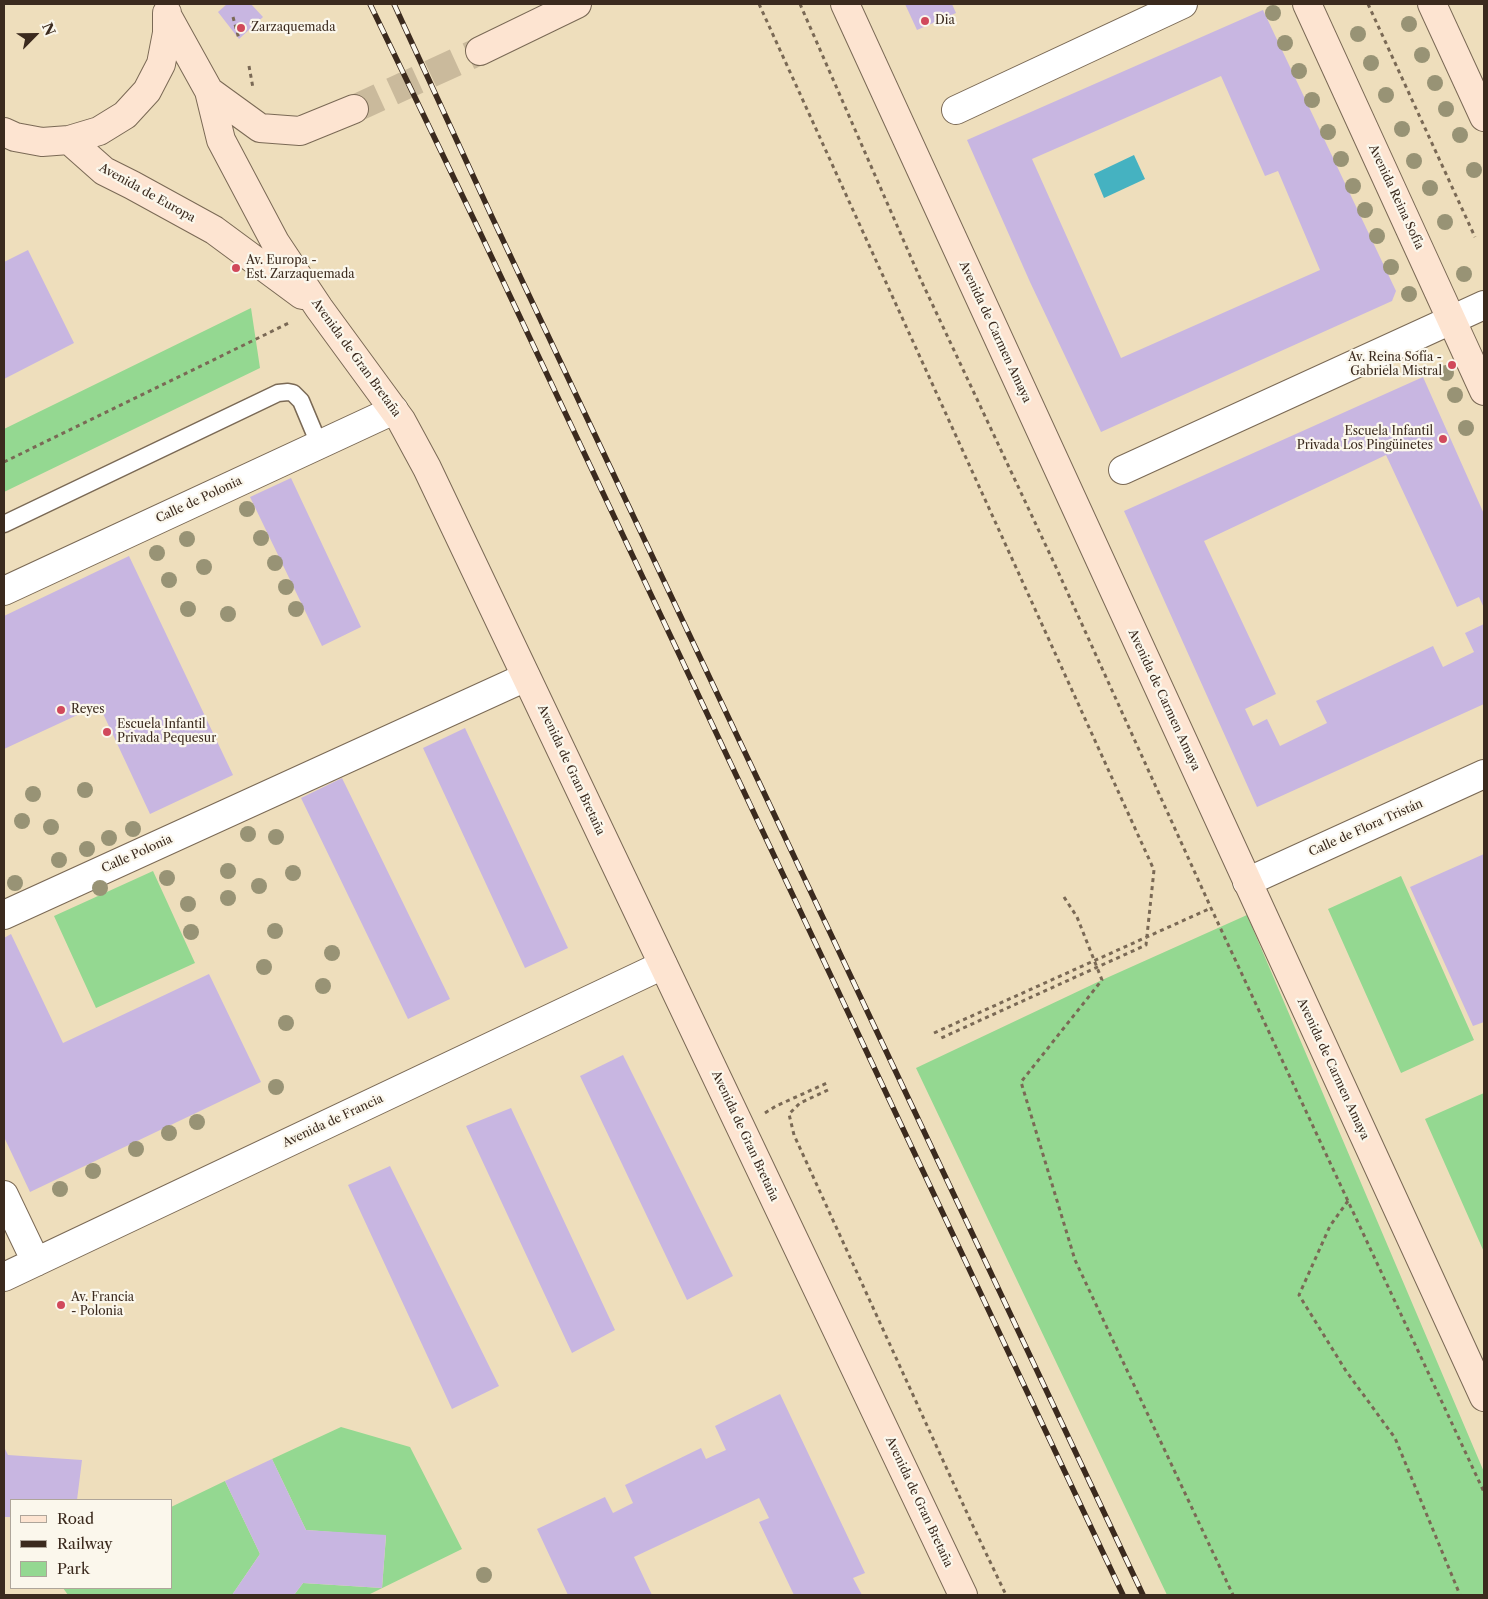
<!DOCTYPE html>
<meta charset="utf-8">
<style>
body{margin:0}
#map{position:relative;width:1488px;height:1599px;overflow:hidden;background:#eedebc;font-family:"Libre Caslon Text",serif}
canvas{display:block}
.frame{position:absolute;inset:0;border:5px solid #3b2a1e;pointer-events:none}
.legend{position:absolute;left:10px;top:1499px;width:162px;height:90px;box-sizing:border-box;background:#fbf7ec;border:1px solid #aea59a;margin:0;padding:6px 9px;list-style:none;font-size:15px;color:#3b2a1e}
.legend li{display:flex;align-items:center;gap:10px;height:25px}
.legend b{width:25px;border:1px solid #aea59a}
.north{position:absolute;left:10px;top:10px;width:50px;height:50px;-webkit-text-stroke:4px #fbf7ec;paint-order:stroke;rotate:67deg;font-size:14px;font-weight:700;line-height:20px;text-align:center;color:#3b2a1e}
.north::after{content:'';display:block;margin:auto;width:18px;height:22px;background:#3b2a1e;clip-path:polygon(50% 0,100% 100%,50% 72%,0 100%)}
</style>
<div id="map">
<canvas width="1488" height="1599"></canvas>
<div class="frame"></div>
<ul class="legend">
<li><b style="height:6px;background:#fde4d1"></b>Road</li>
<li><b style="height:6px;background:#3b2a1e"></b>Railway</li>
<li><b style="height:14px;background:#94d891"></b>Park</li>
</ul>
<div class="north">N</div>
</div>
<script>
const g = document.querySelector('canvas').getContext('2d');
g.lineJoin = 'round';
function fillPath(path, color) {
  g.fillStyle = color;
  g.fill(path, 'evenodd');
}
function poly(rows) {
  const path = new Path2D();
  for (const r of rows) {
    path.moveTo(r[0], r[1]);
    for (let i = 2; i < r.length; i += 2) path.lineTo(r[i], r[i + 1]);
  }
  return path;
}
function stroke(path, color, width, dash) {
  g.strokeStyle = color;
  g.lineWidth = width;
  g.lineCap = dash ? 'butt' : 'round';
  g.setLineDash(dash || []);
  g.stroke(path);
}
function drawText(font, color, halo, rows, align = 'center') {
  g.font = font + ' "Libre Caslon Text",serif';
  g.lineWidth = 4.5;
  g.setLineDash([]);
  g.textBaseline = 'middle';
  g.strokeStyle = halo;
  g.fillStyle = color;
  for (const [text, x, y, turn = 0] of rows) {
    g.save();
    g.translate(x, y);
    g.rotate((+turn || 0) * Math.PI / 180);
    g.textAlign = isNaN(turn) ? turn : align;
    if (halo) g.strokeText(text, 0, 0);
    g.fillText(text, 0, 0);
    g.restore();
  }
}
const green = poly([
 [251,308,260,368,4,492,4,429],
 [153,871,195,963,96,1008,54,916],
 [1401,876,1474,1040,1401,1073,1328,909],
 [1247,915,1484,1472,1484,1595,1167,1595,916,1068,1102,980],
 [1484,1093,1484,1252,1425,1119],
 [341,1427,410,1447,462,1549,368,1595,294,1595,303,1583,382,1588,386,1536,306,1530,272,1459],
 [225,1481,260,1554,232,1595,68,1595,63,1588,171,1588,171,1507]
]);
const water = poly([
 [1134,155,1145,179,1104,198,1094,174]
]);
const building = poly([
 [227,4,251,4,263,17,239,39,218,12],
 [905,4,952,4,956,13,917,30],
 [1263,10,1396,291,1392,301,1101,432,1030,282,967,140],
 [1221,76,1265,176,1278,171,1320,270,1121,358,1032,159],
 [28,250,74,343,4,379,4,262],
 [1423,377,1484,514,1484,608,1479,597,1457,607,1386,455,1204,541,1276,694,1245,709,1253,726,1267,719,1280,746,1327,723,1316,701,1433,646,1443,667,1474,652,1465,633,1484,624,1484,704,1257,807,1124,511],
 [291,478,361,627,322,646,250,497],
 [129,556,233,775,150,814,99,705,4,749,4,616],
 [465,728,568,948,525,968,423,748],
 [342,778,450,999,408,1019,301,798],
 [1484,854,1484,1022,1473,1026,1410,887],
 [11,934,63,1043,209,974,261,1082,30,1192,4,1137,4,938],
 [623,1055,733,1276,687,1300,580,1076],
 [511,1108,615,1330,572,1353,466,1126],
 [390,1166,499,1386,452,1409,348,1185],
 [780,1394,865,1573,853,1578,862,1595,794,1595,759,1522,769,1518,759,1498,634,1557,652,1595,568,1595,537,1529,605,1497,613,1513,633,1503,625,1485,701,1448,706,1459,726,1450,715,1426],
 [4,1447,8,1455,82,1460,77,1500,11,1500,11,1517,4,1517],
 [272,1459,306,1530,386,1535,382,1588,303,1583,294,1595,232,1595,260,1554,225,1481]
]);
const secondaryTunnel = poly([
 [354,109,480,51]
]);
const path = poly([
 [759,4,1154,870,1146,945,939,1039],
 [800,4,920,278,1055,565,1211,908,1484,1492],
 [1368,4,1475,237],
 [233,17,239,39],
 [249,66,253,88],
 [4,462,291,322],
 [1064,897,1077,917,1102,980,1021,1082,1075,1260,1233,1595],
 [934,1033,1211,908],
 [828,1090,800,1103,789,1114,794,1135,973,1526,1006,1595],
 [765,1113,776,1106,827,1083],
 [1348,1201,1330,1226,1299,1295,1346,1371,1395,1438,1460,1595]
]);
const lane = poly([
 [4,524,278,393,288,392,293,393,301,401,319,444]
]);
const street = poly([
 [956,110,1183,4],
 [1123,470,1484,305],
 [4,591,394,410],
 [1247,882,1484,774],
 [4,915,526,677],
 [4,1195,36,1262],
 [4,1277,663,965]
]);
const secondary = poly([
 [845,4,1484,1397],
 [1307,4,1484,391],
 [1432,4,1484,117],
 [168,17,209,91,221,140,275,242,319,308,401,420,427,468,963,1595],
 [480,51,577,4],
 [209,91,260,128,300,131,354,109],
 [4,132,15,137,42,142,69,140,99,131,125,115,147,91,161,64,167,33,167,13],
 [69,140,104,171,132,185,214,230,302,295]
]);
const rail = poly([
 [370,4,477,226,1123,1595],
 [394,4,492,217,1143,1595]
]);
const trees = [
 [1273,13],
 [1409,24],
 [1358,34],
 [1285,43],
 [1422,55],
 [1371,63],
 [1299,71],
 [1435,83],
 [1386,95],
 [1312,100],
 [1446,109],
 [1402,129],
 [1328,132],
 [1460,135],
 [1341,159],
 [1414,161],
 [1474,170],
 [1353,186],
 [1430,188],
 [1365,210],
 [1445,222],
 [1377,236],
 [1391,267],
 [1464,274],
 [1409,294],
 [1446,373],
 [1455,395],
 [1466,428],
 [247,509],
 [261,538],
 [187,539],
 [157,553],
 [275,563],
 [204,567],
 [169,580],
 [286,587],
 [188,609],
 [296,609],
 [228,614],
 [85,790],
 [33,794],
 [22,821],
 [51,827],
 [133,829],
 [248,834],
 [276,837],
 [109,838],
 [87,849],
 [59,860],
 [228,871],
 [293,873],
 [167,878],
 [15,883],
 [259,886],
 [100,888],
 [228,898],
 [188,904],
 [275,931],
 [191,932],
 [332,953],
 [264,967],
 [323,986],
 [286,1023],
 [276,1087],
 [197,1122],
 [169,1133],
 [136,1149],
 [93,1171],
 [60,1189],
 [484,1575]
];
const markers = [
 [925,21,5,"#d1495b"],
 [241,28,5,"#d1495b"],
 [236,268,5,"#d1495b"],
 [1452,365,5,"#d1495b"],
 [1443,439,5,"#d1495b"],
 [61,710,5,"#d1495b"],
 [107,732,5,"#d1495b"],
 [61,1305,5,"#d1495b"]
];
const poiNames = [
 ["Dia",935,21],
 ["Zarzaquemada",251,28],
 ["Av. Europa -",246,261],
 ["Est. Zarzaquemada",246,275],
 ["Av. Reina Sofía -",1442,358,"right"],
 ["Gabriela Mistral",1442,372,"right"],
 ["Escuela Infantil",1433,432,"right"],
 ["Privada Los Pingüinetes",1433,446,"right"],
 ["Reyes",71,710],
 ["Escuela Infantil",117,725],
 ["Privada Pequesur",117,739],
 ["Av. Francia",71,1298],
 ["- Polonia",71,1312]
];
const streetNames = [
 ["Avenida de Europa",147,193,29],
 ["Avenida Reina Sofía",1396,197,65],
 ["Avenida de Carmen Amaya",995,332,65],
 ["Avenida de Gran Bretaña",356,358,54],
 ["Calle de Polonia",199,500,-25],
 ["Avenida de Carmen Amaya",1164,700,65],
 ["Avenida de Gran Bretaña",571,770,65],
 ["Calle de Flora Tristán",1366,828,-24],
 ["Calle Polonia",137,854,-24],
 ["Avenida de Carmen Amaya",1333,1069,65],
 ["Avenida de Francia",333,1121,-25],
 ["Avenida de Gran Bretaña",745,1136,65],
 ["Avenida de Gran Bretaña",919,1502,65]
];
fillPath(green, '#94d891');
fillPath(water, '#45b2c1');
fillPath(building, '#c8b6e1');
stroke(secondaryTunnel, '#caba9c', 28, [28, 14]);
stroke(lane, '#7a6955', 19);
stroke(street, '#7a6955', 30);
stroke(secondary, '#7a6955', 30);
stroke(path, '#7a6955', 3, [4, 4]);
stroke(lane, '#fff', 16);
stroke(street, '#fff', 28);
stroke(secondary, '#fde4d1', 28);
stroke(rail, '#3b2a1e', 5.5);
stroke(rail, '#fbf7ec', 4, [11]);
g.fillStyle = '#989375';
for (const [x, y] of trees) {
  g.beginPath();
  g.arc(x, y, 8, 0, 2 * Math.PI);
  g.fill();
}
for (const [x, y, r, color] of markers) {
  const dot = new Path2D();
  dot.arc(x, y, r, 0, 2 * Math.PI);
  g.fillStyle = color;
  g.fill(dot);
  stroke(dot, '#fbf7ec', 2);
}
drawText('12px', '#3b2a1e', '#fbf7ec', poiNames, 'left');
drawText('12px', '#3b2a1e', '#fbf7ec', streetNames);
</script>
